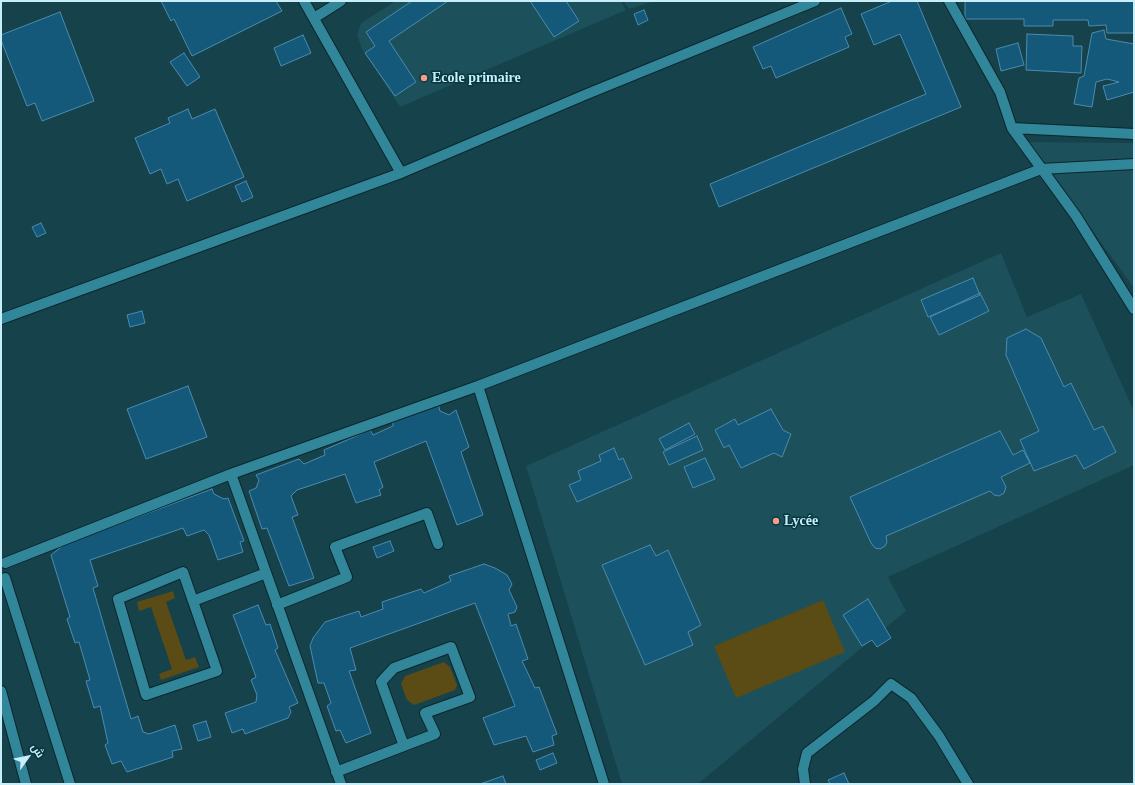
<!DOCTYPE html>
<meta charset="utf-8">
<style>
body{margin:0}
#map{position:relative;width:1135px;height:785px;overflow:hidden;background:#15424b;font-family:Georgia,Cairo,serif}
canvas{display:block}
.frame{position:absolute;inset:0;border:2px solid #c8eff9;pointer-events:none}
.north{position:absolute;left:8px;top:737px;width:40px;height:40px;-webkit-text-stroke:3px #073741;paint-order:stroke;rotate:57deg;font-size:11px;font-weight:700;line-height:16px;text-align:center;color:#c8eff9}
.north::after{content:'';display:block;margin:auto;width:14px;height:18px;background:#c8eff9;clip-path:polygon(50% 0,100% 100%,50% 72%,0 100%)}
</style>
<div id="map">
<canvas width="1135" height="785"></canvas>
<div class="frame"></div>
<div class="north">ش</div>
</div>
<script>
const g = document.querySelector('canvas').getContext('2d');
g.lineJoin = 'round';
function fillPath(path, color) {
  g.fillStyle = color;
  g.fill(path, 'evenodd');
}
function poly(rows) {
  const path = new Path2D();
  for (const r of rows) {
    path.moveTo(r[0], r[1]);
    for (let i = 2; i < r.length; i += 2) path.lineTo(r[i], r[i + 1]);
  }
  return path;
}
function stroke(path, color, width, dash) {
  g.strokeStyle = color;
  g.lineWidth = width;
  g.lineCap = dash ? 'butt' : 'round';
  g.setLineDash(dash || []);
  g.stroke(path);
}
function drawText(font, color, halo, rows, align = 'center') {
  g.font = font + ' Georgia,serif';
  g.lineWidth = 3;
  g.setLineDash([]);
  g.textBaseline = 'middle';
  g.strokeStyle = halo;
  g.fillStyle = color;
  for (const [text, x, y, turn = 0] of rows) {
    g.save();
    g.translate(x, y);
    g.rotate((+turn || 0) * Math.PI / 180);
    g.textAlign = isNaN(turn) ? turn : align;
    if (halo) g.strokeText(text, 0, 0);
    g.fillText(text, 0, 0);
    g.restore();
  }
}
const built = poly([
 [396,1,621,1,626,10,400,107,362,49,357,35,361,23],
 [623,1,655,1,629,9],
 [1028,142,1134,143,1134,288],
 [1001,253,1027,317,1081,294,1134,411,1134,465,888,577,906,611,698,784,622,784,526,466]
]);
const green = poly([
 [173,591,175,598,166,602,186,660,195,657,199,667,161,680,159,674,172,669,151,607,139,611,137,602],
 [823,600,845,652,736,698,714,646],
 [444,662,450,667,457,685,455,690,414,705,407,700,401,684,405,676]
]);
const building = poly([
 [161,1,276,1,282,11,192,56,174,19,171,21,161,1],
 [412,1,448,1,389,41,416,82,395,96,365,53,375,46,366,32,412,1],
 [530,1,566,1,579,21,554,37,530,1],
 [892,1,917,1,961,107,719,207,710,184,926,94,900,34,874,45,861,14,892,1],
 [965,1,1134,1,1134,33,1107,33,1106,25,1089,26,1088,20,1053,20,1053,26,1024,26,1024,19,965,19,965,1],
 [841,8,852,34,845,37,849,47,776,78,771,66,763,69,753,47,841,8],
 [644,10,648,20,638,25,634,14,644,10],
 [60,12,94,101,42,121,35,103,27,106,1,40,1,35,60,12],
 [1104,30,1106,39,1134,44,1134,92,1107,100,1103,86,1119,82,1107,79,1096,82,1092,107,1074,104,1079,78,1084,76,1092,33,1104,30],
 [1027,34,1073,36,1073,46,1082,46,1081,73,1026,70,1027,34],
 [303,35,311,53,281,66,274,48,303,35],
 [1018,43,1024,65,1001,71,996,49,1018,43],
 [184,53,200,77,187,86,170,62,184,53],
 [188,109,192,119,215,109,244,177,187,201,178,179,167,184,161,169,150,174,135,138,170,123,168,118,188,109],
 [246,181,253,197,242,202,235,186,246,181],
 [41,223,46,233,37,237,32,227,41,223],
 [973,278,980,295,928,317,921,300,973,278],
 [980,293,989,311,939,335,930,317,980,293],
 [142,311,145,323,130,327,127,315,142,311],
 [1026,329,1041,338,1064,387,1071,383,1094,430,1103,426,1116,452,1084,469,1076,455,1034,471,1020,440,1039,431,1006,355,1007,338,1026,329],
 [188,386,207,437,146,459,127,409,188,386],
 [438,404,440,411,449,415,456,410,469,447,461,452,483,515,457,525,426,441,374,462,383,487,379,490,381,495,356,503,345,474,297,490,291,496,298,515,292,517,314,578,289,586,267,528,262,529,249,491,256,488,259,480,256,475,299,459,304,464,325,455,324,450,370,430,373,435,393,426,393,422,438,404],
 [771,409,783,430,791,434,782,457,774,453,741,468,729,445,724,448,715,430,735,419,738,425,771,409],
 [689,423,695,434,665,450,659,439,689,423],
 [1000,431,1013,455,1023,450,1030,463,1001,477,1006,487,1004,493,999,496,994,495,990,491,886,536,887,542,885,546,880,549,875,548,871,543,850,497,1000,431],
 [697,436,703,450,669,465,663,452,697,436],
 [614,448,619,460,623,458,632,478,577,502,569,485,581,480,578,471,601,461,599,455,614,448],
 [705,458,715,479,693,488,684,467,705,458],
 [212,489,214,494,224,499,228,498,244,541,240,542,243,552,218,560,209,535,204,530,187,536,183,528,90,560,98,586,93,588,131,719,138,716,143,732,149,734,175,725,182,749,172,751,173,757,127,772,121,761,112,764,105,745,108,743,100,706,94,708,86,681,90,680,79,642,75,643,67,619,70,617,51,555,65,544,212,489],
 [390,541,394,551,377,558,373,547,390,541],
 [650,545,656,556,668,550,701,625,688,632,693,645,645,665,602,565,650,545],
 [484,564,495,568,507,575,512,584,509,590,517,607,515,612,508,614,511,626,516,624,528,659,522,661,535,688,539,687,557,734,552,736,554,745,533,752,526,736,494,745,483,718,515,706,475,603,350,648,356,670,349,671,371,733,346,743,340,730,336,731,327,706,331,703,324,683,318,683,310,646,313,638,325,622,359,611,361,617,383,609,382,602,421,589,424,593,451,581,449,576,484,564],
 [868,599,891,638,877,647,872,640,862,646,843,615,868,599],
 [258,605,266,625,270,624,278,648,275,650,298,703,289,707,291,712,288,718,245,734,243,729,232,733,225,713,256,702,257,695,251,680,256,677,233,615,258,605],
 [206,721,211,737,198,741,193,725,206,721],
 [553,753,557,763,540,770,536,760,553,753],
 [844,773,849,784,830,784,828,780,844,773],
 [503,776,506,784,480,784,503,776]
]);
const minor = poly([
 [304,1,401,173,587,94,815,1],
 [949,1,1000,92,1012,128,1076,216,1134,309],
 [314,18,341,1],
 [1012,128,1134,134],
 [1,319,401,173],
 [478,386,604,784],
 [231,474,341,784],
 [5,563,231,474,478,386,1041,169,1134,164],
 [5,578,70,784],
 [193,601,217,671,146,695,118,599,183,572,193,601,266,573],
 [277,605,347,577,335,547,427,513,438,544],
 [1,691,26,784],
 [336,772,435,734,425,713,470,697,451,647,394,668,381,682,404,746],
 [805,784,803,769,807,753,874,701,891,684,911,698,939,736,968,784]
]);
const markers = [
 [424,78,4,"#f49e88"],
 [776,521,4,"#f49e88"]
];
const poiNames = [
 ["Ecole primaire",432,78],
 ["Lycée",784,521]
];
fillPath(built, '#1c505b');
fillPath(green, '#5a4c14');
fillPath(building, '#14597a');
stroke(building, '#4c8baf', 1);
stroke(minor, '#0c262c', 12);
stroke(minor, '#318799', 10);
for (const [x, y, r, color] of markers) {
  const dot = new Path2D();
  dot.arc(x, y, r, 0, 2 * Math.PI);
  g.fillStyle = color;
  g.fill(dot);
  stroke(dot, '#073741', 1.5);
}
drawText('bold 14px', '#c8eff9', '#073741', poiNames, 'left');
</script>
